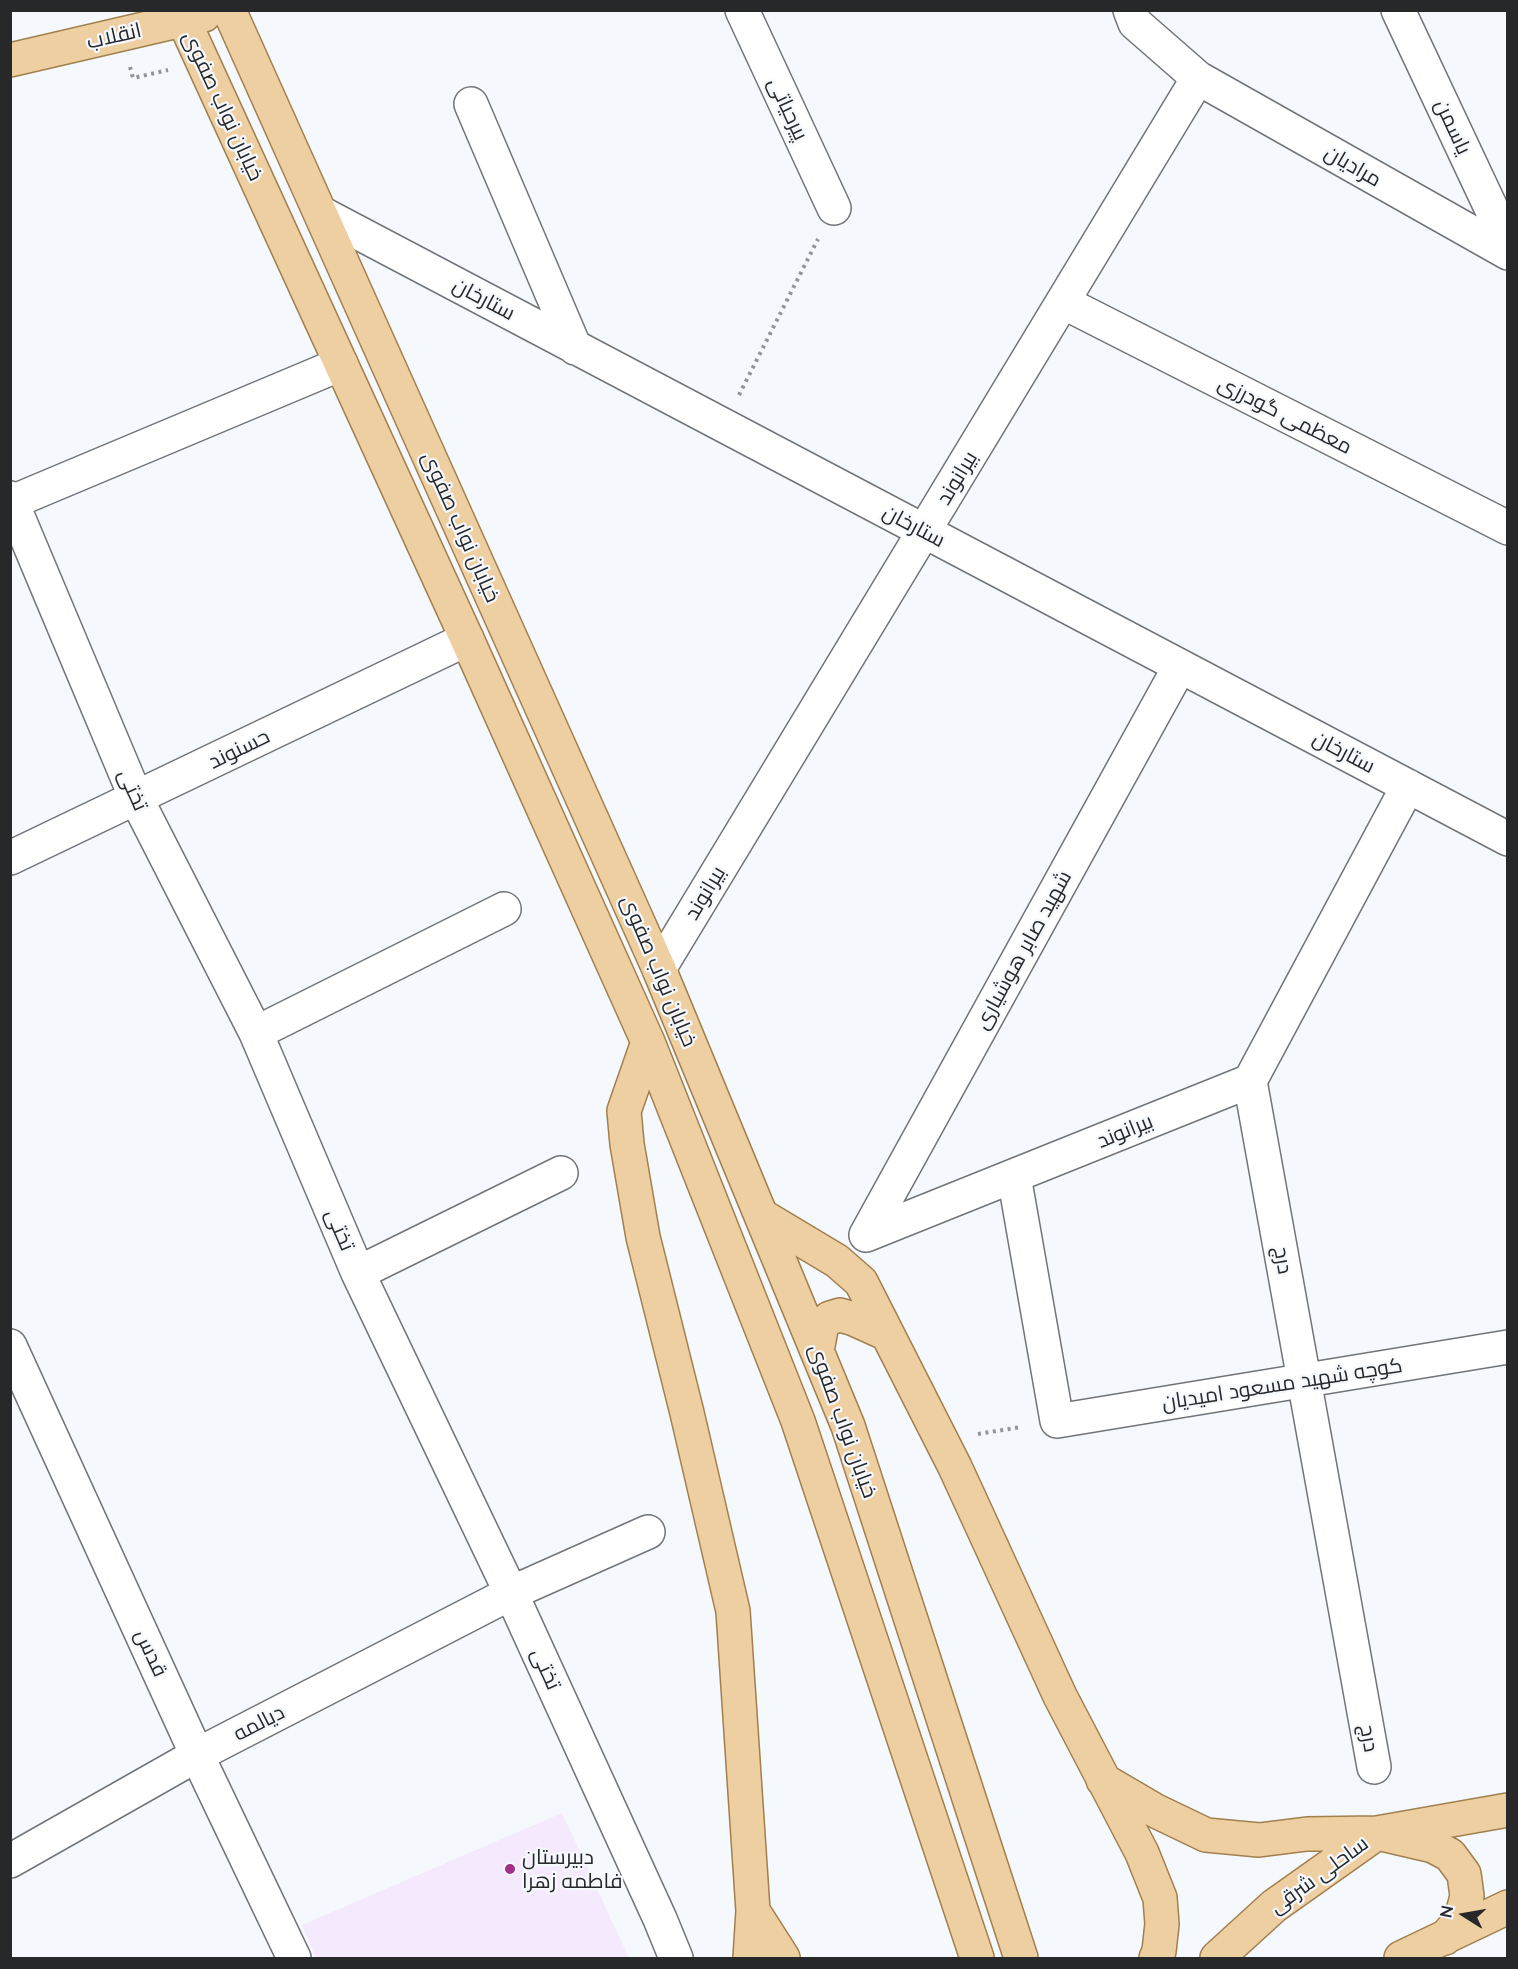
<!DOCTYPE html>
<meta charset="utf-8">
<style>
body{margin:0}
#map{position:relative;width:1518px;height:1969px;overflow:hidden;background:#f5f8fd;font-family:Lato,sans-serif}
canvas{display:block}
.frame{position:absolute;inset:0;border:12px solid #27282a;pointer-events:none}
.north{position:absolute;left:1434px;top:1885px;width:60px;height:60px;-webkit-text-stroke:4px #f5f8fd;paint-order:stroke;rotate:281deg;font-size:16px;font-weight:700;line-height:24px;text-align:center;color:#27282a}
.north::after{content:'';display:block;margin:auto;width:21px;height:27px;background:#27282a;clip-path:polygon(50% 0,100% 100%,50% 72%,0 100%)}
</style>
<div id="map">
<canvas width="1518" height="1969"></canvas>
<div class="frame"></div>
<div class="north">N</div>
</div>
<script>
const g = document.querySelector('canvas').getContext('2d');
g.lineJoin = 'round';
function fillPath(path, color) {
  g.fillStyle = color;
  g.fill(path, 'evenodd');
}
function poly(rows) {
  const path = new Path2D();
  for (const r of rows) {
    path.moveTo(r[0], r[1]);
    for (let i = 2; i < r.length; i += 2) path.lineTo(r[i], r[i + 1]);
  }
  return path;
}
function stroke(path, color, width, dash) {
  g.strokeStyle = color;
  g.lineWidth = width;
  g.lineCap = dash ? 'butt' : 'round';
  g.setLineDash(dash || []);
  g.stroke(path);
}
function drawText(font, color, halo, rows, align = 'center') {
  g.font = font + ' Lato,Cairo,sans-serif';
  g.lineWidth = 4.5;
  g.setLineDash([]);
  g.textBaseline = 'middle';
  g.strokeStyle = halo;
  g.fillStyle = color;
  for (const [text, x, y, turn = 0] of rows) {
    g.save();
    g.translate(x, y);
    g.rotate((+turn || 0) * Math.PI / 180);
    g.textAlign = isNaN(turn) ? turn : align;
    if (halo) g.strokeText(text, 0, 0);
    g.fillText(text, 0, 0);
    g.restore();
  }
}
const education = poly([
 [562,1813,629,1958,316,1958,302,1925]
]);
const path = poly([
 [130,67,133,78,168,70],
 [739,395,818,239],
 [978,1434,1021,1427]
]);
const minor = poly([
 [742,10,834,208],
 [1130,10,1135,23,1198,78,1508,253],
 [1398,10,1508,244],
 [471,104,575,348],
 [321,213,1508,839],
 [1063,302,1508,528],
 [10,498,136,798,256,1033,358,1273,511,1593,660,1919,676,1958],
 [12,502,341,364],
 [10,858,467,639],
 [659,969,1198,78],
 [256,1033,504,909],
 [1014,1176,1057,1421,1508,1347],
 [866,1235,1180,666],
 [866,1235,1250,1081],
 [358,1273,561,1173],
 [10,1346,197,1755,294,1958],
 [1374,1767,1250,1081,1408,786],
 [10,1861,197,1755,511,1593,648,1532]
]);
const major = poly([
 [229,10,659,969,848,1426,1021,1958],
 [184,21,467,639,648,1042,798,1421,977,1958],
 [10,60,204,15],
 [648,1042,624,1111,627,1144,643,1237,687,1413,733,1611,753,1911,750,1958],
 [762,1216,837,1261,861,1282,955,1467,1060,1696,1142,1853,1160,1898,1162,1924,1159,1951,1156,1958],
 [817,1351,822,1324,830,1318,840,1315,854,1319,885,1333],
 [1103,1780,1156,1811,1206,1835,1259,1840,1307,1834,1377,1833,1433,1846,1450,1855,1464,1874,1467,1896,1461,1919,1445,1938],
 [753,1911,783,1958],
 [1217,1958,1274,1906,1377,1833,1508,1810],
 [1401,1958,1508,1907]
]);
const markers = [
 [510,1869,6,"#a42f89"]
];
const streetNames = [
 ["انقلاب",114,36,-13],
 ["خیابان نواب صفوی",223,106,65],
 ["پیرحیاتی",788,109,65],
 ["یاسمن",1453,127,65],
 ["مرادیان",1353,166,30],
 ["ستارخان",484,299,28],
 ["معظمی گودرزی",1285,415,27],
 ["بیرانوند",957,478,-59],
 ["ستارخان",914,526,28],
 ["خیابان نواب صفوی",461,527,66],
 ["حسنوند",239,749,-26],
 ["ستارخان",1344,752,28],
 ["تختی",133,790,66],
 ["بیرانوند",705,893,-59],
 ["شهید صابر هوشیاری",1023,950,-61],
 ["خیابان نواب صفوی",659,971,67],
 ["بیرانوند",1125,1131,-22],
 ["تختی",340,1230,67],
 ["درج",1283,1260,80],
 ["کوچه شهید مسعود امیدیان",1282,1384,-9],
 ["خیابان نواب صفوی",843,1421,70],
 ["قدس",151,1653,65],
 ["تختی",546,1669,66],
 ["دیالمه",259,1723,-27],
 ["درج",1369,1738,80],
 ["ساحلی شرقی",1319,1875,-36]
];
const poiNames = [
 ["دبیرستان",522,1857],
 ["فاطمه زهرا",522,1881]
];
fillPath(education, '#f5e9fd');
stroke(minor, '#717478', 36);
stroke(major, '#a1804e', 36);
stroke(path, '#929497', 4, [3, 4.5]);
stroke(minor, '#fff', 33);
stroke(major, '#eecfa1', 33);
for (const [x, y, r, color] of markers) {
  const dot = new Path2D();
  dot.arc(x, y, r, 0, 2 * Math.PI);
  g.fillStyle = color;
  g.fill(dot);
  stroke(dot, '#f5f8fd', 2);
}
drawText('21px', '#27282a', '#f5f8fd', streetNames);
drawText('21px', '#27282a', '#f5f8fd', poiNames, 'left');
</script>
